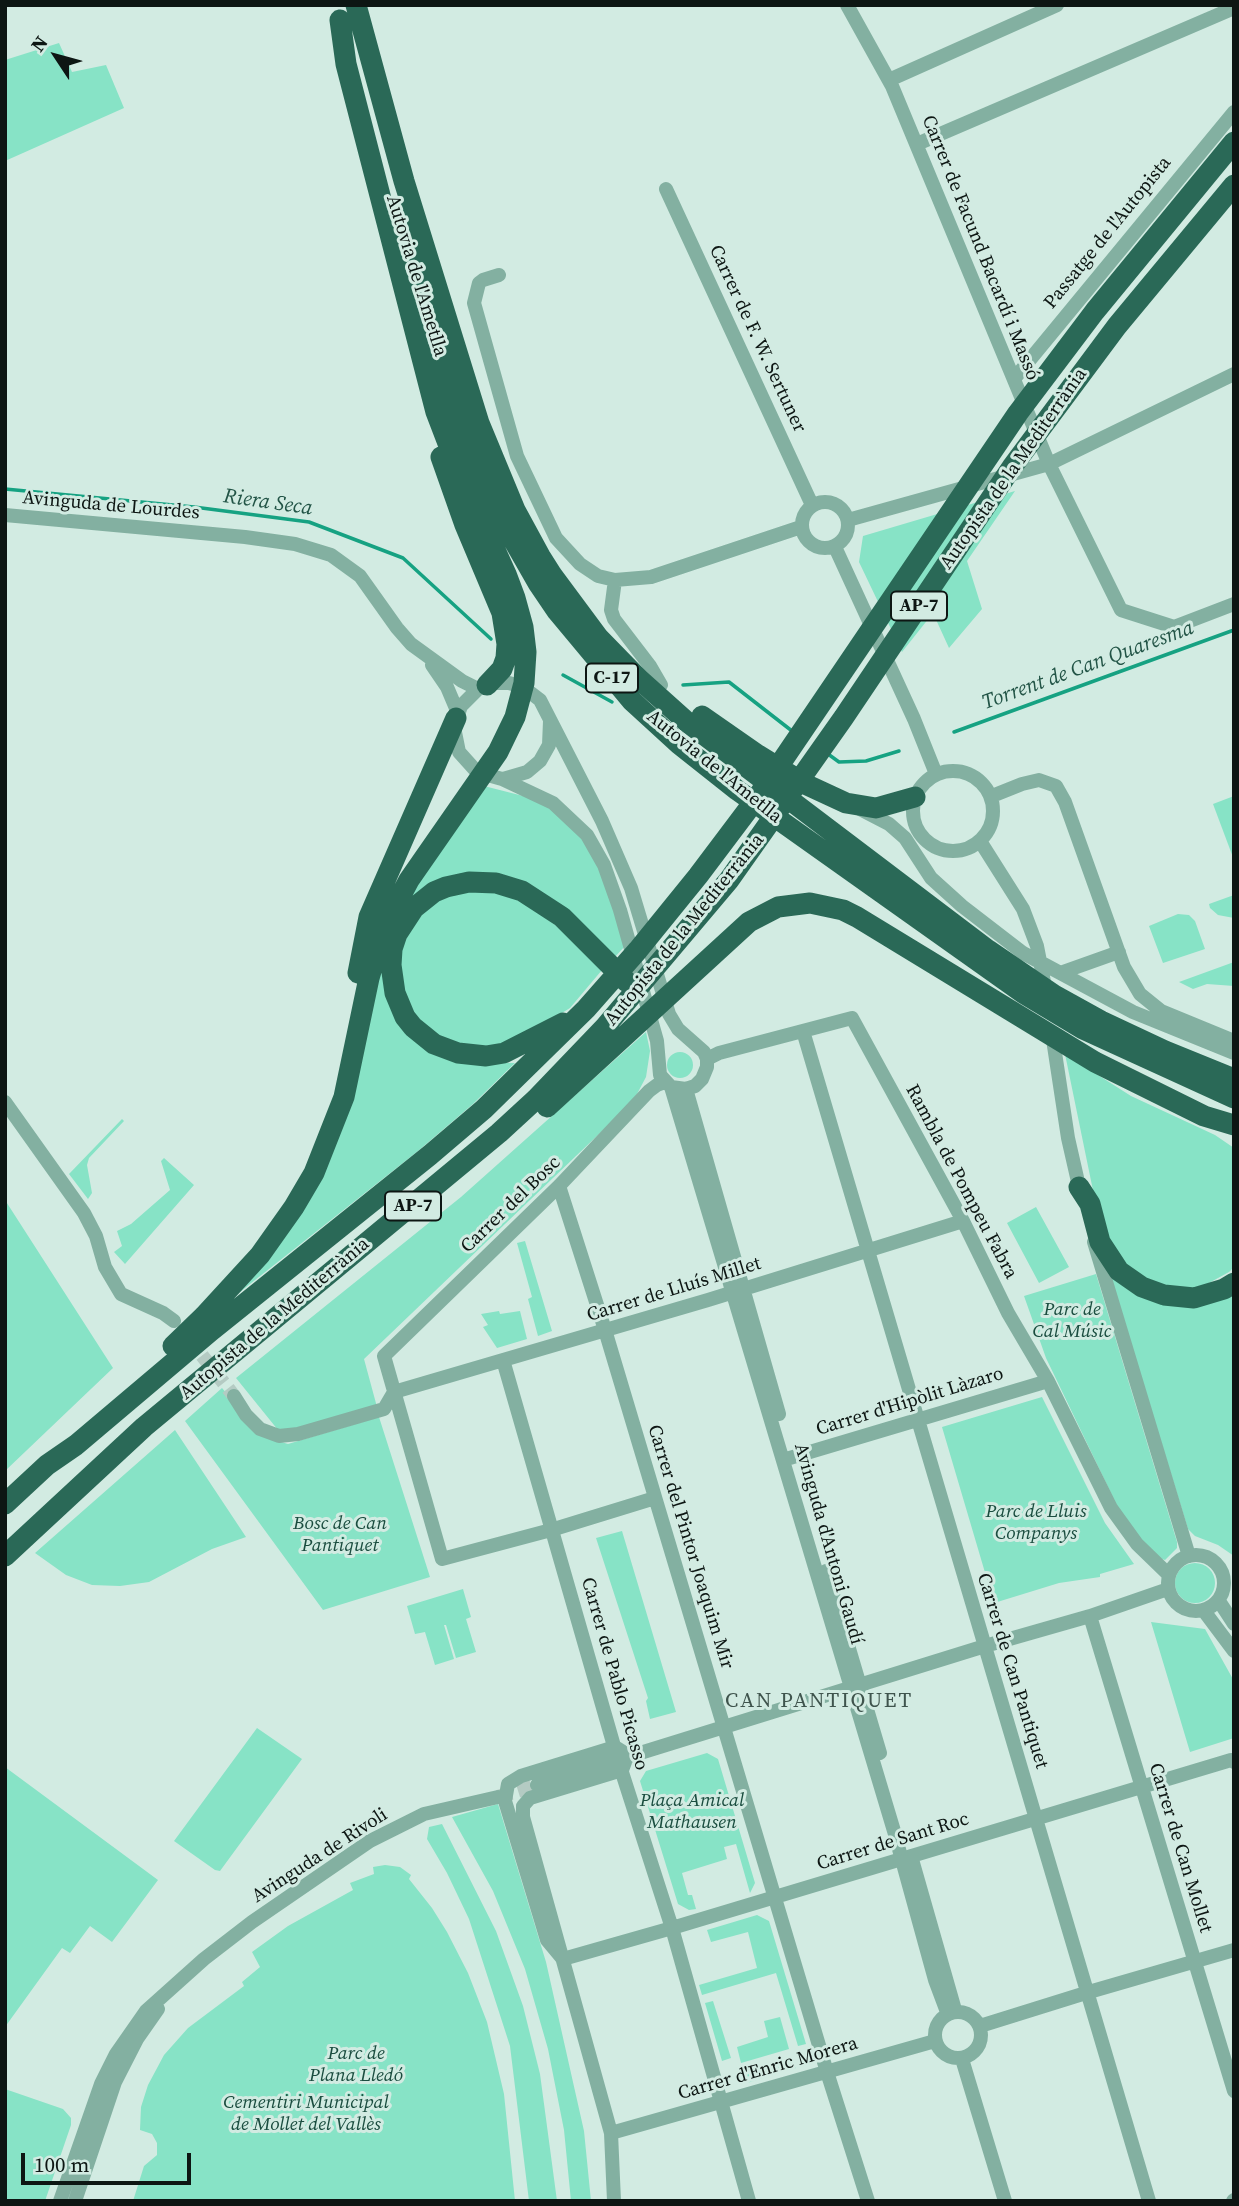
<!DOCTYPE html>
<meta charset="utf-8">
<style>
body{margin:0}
#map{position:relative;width:1239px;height:2206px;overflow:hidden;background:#d2ebe2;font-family:"Source Serif 4",serif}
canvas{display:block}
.frame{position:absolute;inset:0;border:7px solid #0d1613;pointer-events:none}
.north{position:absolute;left:21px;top:21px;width:70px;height:70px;-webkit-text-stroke:5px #d2ebe2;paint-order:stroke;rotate:306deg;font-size:19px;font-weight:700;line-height:28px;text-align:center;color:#0d1613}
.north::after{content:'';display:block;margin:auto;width:24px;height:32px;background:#0d1613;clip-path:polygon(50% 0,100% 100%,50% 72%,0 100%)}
.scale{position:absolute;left:21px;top:2153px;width:170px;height:32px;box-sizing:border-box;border:4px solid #0d1613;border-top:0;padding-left:9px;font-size:21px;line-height:24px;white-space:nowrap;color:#0d1613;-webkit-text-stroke:5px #d2ebe2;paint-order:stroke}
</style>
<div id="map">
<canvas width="1239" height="2206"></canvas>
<div class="frame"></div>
<div class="north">N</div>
<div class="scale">100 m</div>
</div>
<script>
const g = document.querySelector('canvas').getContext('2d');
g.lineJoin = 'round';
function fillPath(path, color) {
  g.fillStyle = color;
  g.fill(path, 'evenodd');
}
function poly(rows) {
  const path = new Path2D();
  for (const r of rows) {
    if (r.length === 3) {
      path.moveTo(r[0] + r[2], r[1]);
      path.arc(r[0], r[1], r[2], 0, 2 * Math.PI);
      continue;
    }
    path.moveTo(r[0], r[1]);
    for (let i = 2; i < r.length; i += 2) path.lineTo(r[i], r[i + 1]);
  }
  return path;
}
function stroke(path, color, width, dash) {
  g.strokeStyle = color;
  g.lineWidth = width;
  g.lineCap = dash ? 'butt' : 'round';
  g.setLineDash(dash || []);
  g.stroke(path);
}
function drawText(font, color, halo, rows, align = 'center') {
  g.font = font + ' "Source Serif 4",serif';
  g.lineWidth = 6;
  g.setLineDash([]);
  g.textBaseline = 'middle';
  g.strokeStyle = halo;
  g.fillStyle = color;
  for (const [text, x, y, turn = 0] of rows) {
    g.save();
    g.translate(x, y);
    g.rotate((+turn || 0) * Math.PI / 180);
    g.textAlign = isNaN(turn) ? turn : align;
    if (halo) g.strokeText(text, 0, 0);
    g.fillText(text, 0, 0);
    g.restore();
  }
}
const green = poly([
 [59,43,72,72,106,65,124,108,5,161,5,60],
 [1015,491,967,561,982,609,949,648,933,613,902,652,859,562,863,536],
 [484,786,535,799,562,815,586,842,604,875,626,945,613,959,537,891,423,892,385,989,467,1062,515,1063,473,1104,418,1151,221,1307,320,1172,391,923],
 [1234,796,1234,860,1213,804],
 [473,888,507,893,533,906,567,935,602,970,570,1008,544,1024,501,1045,481,1048,457,1045,431,1034,410,1013,398,983,398,952,419,914,445,895],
 [1234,895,1234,918,1218,915,1210,908,1209,904],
 [1178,914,1189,915,1195,921,1205,949,1163,963,1149,926],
 [1234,962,1234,986,1207,984,1193,989,1179,982],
 [646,1032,650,1051,646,1077,637,1094,624,1110,364,1359,377,1407,289,1431,278,1430,236,1378,461,1197],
 [680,1065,13],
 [1065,1054,1131,1096,1215,1135,1234,1148,1234,1267,1229,1272,1198,1289,1142,1287,1105,1249],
 [122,1119,124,1121,89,1158,87,1165,92,1193,88,1199,69,1174],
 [164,1158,194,1185,125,1264,114,1252,122,1246,117,1231,131,1224,170,1190,161,1161],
 [5,1200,113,1368,5,1471],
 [1036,1207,1069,1267,1039,1283,1007,1223],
 [525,1241,552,1331,538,1336,528,1299,532,1297,517,1243],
 [1096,1274,1177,1542,1177,1548,1165,1560,1154,1556,1120,1512,1046,1358,1024,1296],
 [1109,1274,1148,1297,1234,1287,1234,1556,1218,1545,1195,1536,1188,1529],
 [499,1311,500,1314,520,1311,527,1339,497,1348,483,1327,488,1325,481,1314],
 [222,1388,264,1437,288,1444,379,1417,430,1577,323,1610,185,1421],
 [1042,1397,1105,1523,1134,1564,1100,1574,1100,1577,1059,1583,994,1603,942,1427],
 [175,1430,246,1537,212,1549,149,1582,120,1586,92,1585,66,1575,35,1553],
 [622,1531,676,1712,650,1719,646,1701,648,1698,596,1538],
 [1195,1583,20],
 [463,1589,471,1617,466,1619,476,1652,456,1658,446,1625,444,1625,454,1659,435,1665,425,1632,415,1634,407,1606],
 [1151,1622,1205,1629,1234,1681,1234,1738,1190,1752],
 [257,1728,302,1759,220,1871,215,1870,174,1841],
 [707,1753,718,1759,755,1883,750,1893,736,1844,724,1847,727,1859,682,1873,688,1895,692,1895,696,1909,689,1910,678,1904,640,1781,646,1771],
 [5,1767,158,1880,112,1942,90,1926,70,1953,62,1948,5,2027],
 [498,1804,546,1962,584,2131,591,2201,571,2201,564,2130,548,2049,525,1969,493,1891,452,1817],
 [442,1824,496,1931,523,2006,540,2074,557,2201,529,2201,510,2046,469,1919,447,1873,427,1839,429,1827],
 [385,1865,400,1867,411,1875,409,1879,432,1908,447,1932,468,1973,487,2022,504,2094,515,2201,133,2201,144,2166,157,2155,157,2143,152,2134,140,2130,141,2107,148,2085,164,2055,188,2028,244,1986,242,1982,260,1967,252,1952,288,1926,353,1890,350,1883,374,1874,373,1867],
 [757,1915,769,1921,806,2044,798,2046,776,1973,702,1995,699,1985,757,1968,748,1932,711,1942,707,1930],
 [713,2001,731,2058,722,2061,705,2003],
 [780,2017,789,2049,741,2063,737,2047,768,2037,764,2021],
 [792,2057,796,2068,747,2083,744,2072],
 [5,2089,63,2109,71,2118,71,2125,45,2201,5,2201]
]);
const stream = poly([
 [5,489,194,507,309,522,403,558,491,639],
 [563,675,612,702],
 [683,685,729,682,792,731],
 [954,732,1234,630],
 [828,754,839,762,866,761,899,751]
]);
const minorTunnel = poly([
 [189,1339,234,1396],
 [498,1797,537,1785]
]);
const minor = poly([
 [847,5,892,86,1049,464,1121,610,1174,627,1234,604],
 [889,80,1057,5],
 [917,144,1234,8],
 [666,189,812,505],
 [499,275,483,280,479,283,474,303,517,456,556,538,580,564,598,576,615,580,651,577,801,527],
 [1014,379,1234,112],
 [825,525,23],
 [5,515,245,537,295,544,331,555,360,576,397,628,411,644,462,681,478,689],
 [848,520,1049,464,1234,374],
 [835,547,914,719,936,774],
 [615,580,611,610,614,619,650,666,661,685],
 [432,665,447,687,458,713],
 [494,683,509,683,523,687,540,700,602,821,631,888,669,1014,678,1029,704,1052,707,1059,707,1067,702,1079,695,1086,686,1089,671,1087,660,1075,657,1041,620,910,604,865,587,835,553,803,502,779,477,772,459,752,454,727,461,706,478,689,494,683],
 [953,811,40],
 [503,779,527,772,540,761,549,745,550,721],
 [992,796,1022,784,1039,780,1056,786,1065,802,1124,967,1140,994,1161,1011,1234,1041],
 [860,809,889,824,905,838,931,878,962,906,1023,953,1133,1012,1234,1053],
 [980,841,1023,909,1037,946,1046,992],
 [1060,973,1119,952],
 [803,1031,1149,2201],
 [1052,1033,1068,1138,1081,1195],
 [707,1059,719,1053,852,1018,963,1221,1008,1313,1048,1381,1111,1508,1137,1544,1169,1575],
 [671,1087,894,1831,935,1980,947,2012],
 [686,1089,779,1414],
 [5,1102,84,1213,96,1236,105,1267,121,1294,163,1313,174,1321],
 [559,1186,605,1330,827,2072,868,2201],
 [1094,1242,1189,1556],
 [503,1360,618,1760,672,1928,749,2201],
 [234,1396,246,1415,260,1429,279,1436,298,1434,384,1409,394,1392,708,1300,963,1221],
 [783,1460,1048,1381],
 [655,1498,551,1530,442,1559,384,1356,559,1186,649,1091,657,1085,665,1082],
 [1196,1583,28],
 [826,1571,880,1753],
 [1219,1601,1234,1624],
 [1204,1611,1234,1651],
 [1090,1616,1234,2091],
 [537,1785,985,1646,1090,1616,1168,1589],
 [911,1856,955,2010],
 [562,1958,547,1940,505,1801,508,1784,521,1776,615,1747,623,1752],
 [563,1959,672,1928,1231,1760,1234,1762],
 [958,2035,23],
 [980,2026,1089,1992,1234,1950],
 [962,2059,1005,2201],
 [611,2133,935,2041],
 [60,2201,101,2084,116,2054,146,2011,204,1959,252,1922,370,1841,424,1814,498,1797],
 [75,2201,115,2082,137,2039,158,2009],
 [614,2201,611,2133,523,1817,523,1806,530,1798,622,1770,625,1762],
 [1233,2201,1234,2200]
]);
const highway = poly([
 [356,5,404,181,479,423,515,510,540,556,552,575,598,637,639,679,687,722,988,950,1054,995,1101,1021,1165,1051,1234,1079],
 [410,257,464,432,481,476,502,520,538,583,557,611,632,701,679,744,737,790,1023,993,1083,1029,1234,1098],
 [441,457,465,525,502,613,507,644,506,658,502,669,487,685],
 [702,716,758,755,805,784,846,803,876,808,915,797],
 [358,973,369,917,456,718],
 [563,1023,504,1053,486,1056,458,1053,434,1044,413,1027,405,1017,395,993,391,965,392,949,397,934,414,908,434,892,446,887,469,882,496,883,522,891,562,917,627,982],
 [547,1107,749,922,778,907,810,903,843,910,857,917,1095,1062,1204,1116,1234,1125],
 [1079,1187,1090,1204,1100,1242,1119,1271,1142,1287,1164,1295,1194,1298,1224,1289,1234,1283],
 [173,1346,204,1316,260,1255,294,1207,314,1173,344,1097,369,978,384,927,409,880,498,752,515,717,524,683,526,652,523,627,515,598,506,574,454,459,436,412,346,64,340,20],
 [5,1504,47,1465,76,1445,212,1330,430,1155,484,1109,586,1009,638,950,698,876,759,795,1018,413,1095,311,1234,142],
 [5,1556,144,1427,499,1133,536,1099,605,1027,729,880,844,717,1012,467,1117,326,1234,185]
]);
const shields = [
 [919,606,56],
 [612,678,52],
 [413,1206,56]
];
const shieldNames = [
 ["AP-7",919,606],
 ["C-17",612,678],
 ["AP-7",413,1206]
];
const streetNames = [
 ["Passatge de l'Autopista",1108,233,-51],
 ["Carrer de Facund Bacardí i Massó",980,248,68],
 ["Autovia de l'Ametlla",416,276,73],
 ["Carrer de F. W. Sertuner",757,339,65],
 ["Autopista de la Mediterrània",1014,469,-55],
 ["Avinguda de Lourdes",111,506,5],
 ["Autovia de l'Ametlla",714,767,39],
 ["Autopista de la Mediterrània",685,930,-51],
 ["Rambla de Pompeu Fabra",961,1182,62],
 ["Carrer del Bosc",511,1205,-44],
 ["Carrer de Lluís Millet",674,1290,-17],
 ["Autopista de la Mediterrània",275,1319,-40],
 ["Carrer d'Hipòlit Làzaro",910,1402,-17],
 ["Avinguda d'Antoni Gaudí",828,1544,74],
 ["Carrer del Pintor Joaquim Mir",690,1547,73],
 ["Carrer de Can Pantiquet",1012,1671,73],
 ["Carrer de Pablo Picasso",614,1674,74],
 ["Carrer de Sant Roc",893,1842,-17],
 ["Carrer de Can Mollet",1180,1848,73],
 ["Avinguda de Rivoli",320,1856,-33],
 ["Carrer d'Enric Morera",768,2069,-16]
];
const parkNames = [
 ["Parc de",1072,1310],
 ["Cal Músic",1072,1332],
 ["Parc de Lluis",1036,1512],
 ["Companys",1036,1534],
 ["Bosc de Can",340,1524],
 ["Pantiquet",340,1546],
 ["Plaça Amical",692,1801],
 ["Mathausen",692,1823],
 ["Parc de",356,2054],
 ["Plana Lledó",356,2076],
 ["Cementiri Municipal",306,2103],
 ["de Mollet del Vallès",306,2125]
];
const waterNames = [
 ["Riera Seca",268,503,8],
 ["Torrent de Can Quaresma",1088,666,-20]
];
const neighbourhoodNames = [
 ["CAN PANTIQUET",819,1702]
];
fillPath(green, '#87e3c6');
stroke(stream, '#16a282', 3.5);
stroke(minorTunnel, '#b4cbc3', 14, [14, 7]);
stroke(minor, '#83b0a1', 14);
stroke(highway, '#2a6957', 21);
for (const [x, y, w] of shields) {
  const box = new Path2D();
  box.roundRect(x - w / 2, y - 14.5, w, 29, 5);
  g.fillStyle = '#d2ebe2';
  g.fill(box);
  stroke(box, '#0d1613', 2);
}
drawText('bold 18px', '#0d1613', null, shieldNames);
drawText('19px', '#0d1613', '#d2ebe2', streetNames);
drawText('italic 19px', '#1a4d3f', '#d2ebe2', parkNames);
drawText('italic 21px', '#225446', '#d2ebe2', waterNames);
g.letterSpacing = '2px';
drawText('21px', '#3f544d', '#d2ebe2', neighbourhoodNames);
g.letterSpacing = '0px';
</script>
